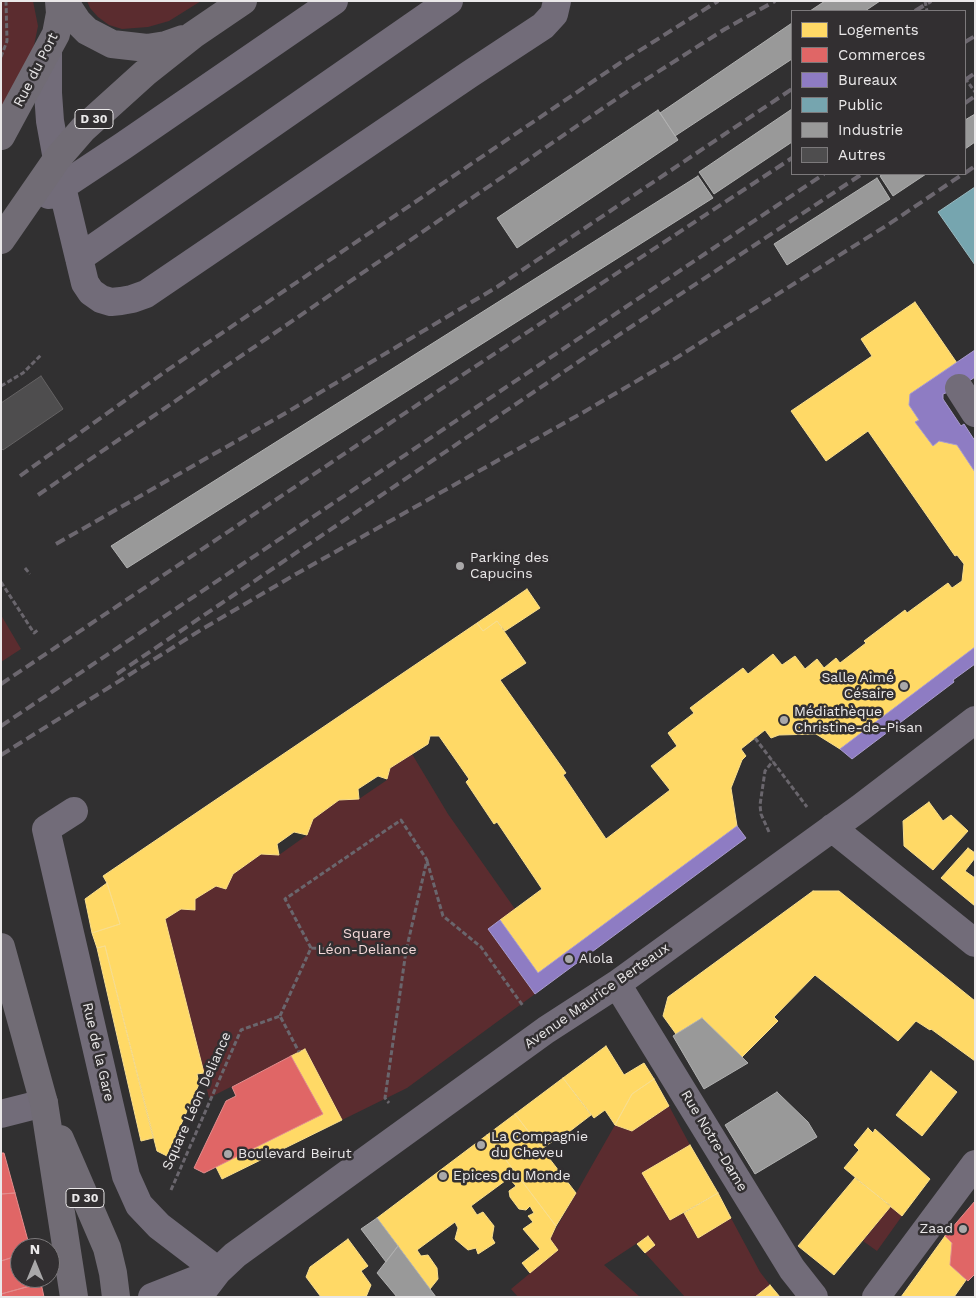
<!DOCTYPE html>
<meta charset="utf-8">
<style>
body{margin:0}
#map{position:relative;width:976px;height:1298px;overflow:hidden;background:#313031;font-family:"Work Sans",sans-serif}
canvas{display:block}
.frame{position:absolute;inset:0;border:2px solid #eae8e9;pointer-events:none}
.legend{position:absolute;left:791px;top:10px;width:175px;height:165px;box-sizing:border-box;background:#322f31;border:1px solid #7c797b;margin:0;padding:6px 9px;list-style:none;font-size:15px;color:#eae8e9}
.legend li{display:flex;align-items:center;gap:10px;height:25px}
.legend b{width:25px;border:1px solid #7c797b}
.north{position:absolute;left:10px;top:1238px;width:50px;height:50px;box-sizing:border-box;background:#322f31;border:1px solid #7c797b;border-radius:50%;rotate:0deg;font-size:14px;font-weight:700;line-height:20px;text-align:center;color:#eae8e9}
.north::after{content:'';display:block;margin:auto;width:18px;height:22px;background:#a9a8a9;clip-path:polygon(50% 0,100% 100%,50% 72%,0 100%)}
</style>
<div id="map">
<canvas width="976" height="1298"></canvas>
<div class="frame"></div>
<ul class="legend">
<li><b style="height:14px;background:#ffd966"></b>Logements</li>
<li><b style="height:14px;background:#e06666"></b>Commerces</li>
<li><b style="height:14px;background:#8e7cc3"></b>Bureaux</li>
<li><b style="height:14px;background:#76a5af"></b>Public</li>
<li><b style="height:14px;background:#999"></b>Industrie</li>
<li><b style="height:14px;background:#4e4d4e"></b>Autres</li>
</ul>
<div class="north">N</div>
</div>
<script>
const g = document.querySelector('canvas').getContext('2d');
g.lineJoin = 'round';
function fillPath(path, color) {
  g.fillStyle = color;
  g.fill(path, 'evenodd');
}
function poly(rows) {
  const path = new Path2D();
  for (const r of rows) {
    path.moveTo(r[0], r[1]);
    for (let i = 2; i < r.length; i += 2) path.lineTo(r[i], r[i + 1]);
  }
  return path;
}
function stroke(path, color, width, dash) {
  g.strokeStyle = color;
  g.lineWidth = width;
  g.lineCap = dash ? 'butt' : 'round';
  g.setLineDash(dash || []);
  g.stroke(path);
}
function drawText(font, color, halo, rows, align = 'center') {
  g.font = font + ' "Work Sans",sans-serif';
  g.lineWidth = 5;
  g.setLineDash([]);
  g.textBaseline = 'middle';
  g.strokeStyle = halo;
  g.fillStyle = color;
  for (const [text, x, y, turn = 0] of rows) {
    g.save();
    g.translate(x, y);
    g.rotate((+turn || 0) * Math.PI / 180);
    g.textAlign = isNaN(turn) ? turn : align;
    if (halo) g.strokeText(text, 0, 0);
    g.fillText(text, 0, 0);
    g.restore();
  }
}
const green = poly([
 [1,1,33,1,38,26,29,70,1,119],
 [87,1,201,1,169,21,148,27,122,29,109,25,98,17,90,8],
 [1,615,21,649,1,662],
 [412,754,448,814,515,909,488,929,535,994,407,1088,342,1120,305,1049,209,1098,165,919,181,909,195,910,195,899,261,854,279,855,307,835,313,819,339,800,359,799,387,780,390,768],
 [669,1106,690,1145,642,1173,670,1220,684,1213,698,1237,731,1218,760,1272,770,1285,755,1297,685,1297,645,1253,655,1245,648,1236,604,1265,640,1297,518,1297,511,1289,558,1250,550,1239,615,1125,632,1131],
 [891,1206,902,1216,877,1251,863,1241]
]);
const homes = poly([
 [915,302,957,363,910,394,909,405,919,420,915,422,933,446,939,441,957,445,975,472,975,647,840,749,816,734,779,735,771,738,765,730,741,749,746,756,742,760,731,788,737,826,538,973,500,920,542,889,497,822,494,824,466,782,469,779,439,736,430,736,428,744,390,768,387,779,378,776,358,789,359,799,339,800,313,819,307,835,294,832,277,844,279,855,261,854,233,874,226,889,216,886,195,899,195,910,181,909,165,919,204,1073,197,1074,199,1084,167,1156,157,1151,105,946,97,948,92,933,120,924,107,883,103,876,477,623,483,631,497,621,526,663,500,680,566,773,563,775,606,839,670,790,651,766,677,746,668,733,694,713,690,708,743,668,748,674,773,654,782,665,795,656,805,669,817,659,824,668,836,658,840,663,866,643,864,641,905,610,907,613,948,583,952,588,962,581,964,564,957,555,955,556,868,431,826,461,791,411,872,356,861,339,915,302],
 [527,589,540,608,505,631,497,621,483,631,477,623,527,589],
 [929,802,943,821,951,815,968,831,933,870,904,846,903,821,929,802],
 [968,848,975,853,975,858,965,871,975,878,975,906,941,878,968,848],
 [107,883,120,924,92,933,85,899,107,883],
 [813,891,839,891,975,1001,975,1061,931,1029,930,1030,916,1021,898,1041,815,975,774,1017,778,1021,742,1057,702,1018,676,1034,663,1016,668,997,813,891],
 [105,946,153,1138,141,1141,97,948,105,946],
 [606,1046,624,1075,644,1063,654,1079,632,1094,615,1125,605,1110,594,1118,563,1078,606,1046],
 [305,1049,342,1120,222,1179,216,1167,323,1114,291,1056,305,1049],
 [931,1071,957,1092,922,1136,896,1115,931,1071],
 [563,1078,591,1115,561,1138,557,1138,542,1149,515,1114,563,1078],
 [654,1079,669,1106,632,1131,615,1125,632,1094,654,1079],
 [515,1114,576,1193,556,1226,487,1135,515,1114],
 [868,1128,873,1133,875,1129,930,1179,902,1216,844,1168,859,1150,854,1145,868,1128],
 [487,1135,556,1226,550,1239,558,1250,530,1273,522,1263,540,1249,523,1229,533,1222,528,1216,534,1213,530,1206,526,1210,519,1209,510,1197,509,1191,516,1186,509,1178,471,1206,477,1215,483,1212,494,1226,492,1238,495,1243,478,1254,476,1248,468,1250,455,1239,458,1228,455,1222,417,1250,421,1256,428,1255,437,1268,438,1279,430,1289,377,1218,487,1135],
 [690,1145,718,1193,670,1220,642,1173,690,1145],
 [855,1178,891,1206,834,1275,798,1246,855,1178],
 [718,1193,731,1218,698,1238,684,1213,718,1193],
 [648,1236,655,1245,645,1253,637,1244,648,1236],
 [945,1236,952,1243,950,1265,966,1280,954,1297,901,1297,945,1236],
 [348,1239,368,1266,361,1271,371,1285,366,1297,321,1297,306,1277,310,1267,348,1239],
 [770,1285,780,1297,755,1297,770,1285]
]);
const shops = poly([
 [291,1056,323,1114,204,1173,194,1168,226,1101,236,1096,232,1087,291,1056],
 [1,1153,4,1153,15,1193,1,1194,1,1153],
 [15,1193,30,1248,20,1248,20,1255,1,1261,1,1194,15,1193],
 [975,1201,975,1274,968,1281,950,1265,952,1243,945,1236,975,1201],
 [20,1255,20,1278,39,1278,41,1283,1,1294,1,1261,20,1255],
 [41,1283,44,1297,1,1297,1,1294,41,1283]
]);
const offices = poly([
 [975,350,975,377,959,388,943,394,943,399,961,426,964,424,975,441,975,472,957,445,939,441,933,446,915,422,919,420,909,405,910,394,975,350],
 [975,647,975,664,953,680,954,682,852,759,840,749,975,647],
 [737,826,746,838,535,994,488,929,500,920,538,973,737,826]
]);
const public = poly([
 [975,187,975,265,938,212,975,187]
]);
const industry = poly([
 [825,1,880,1,865,11,810,11,825,1],
 [792,23,792,59,675,136,660,113,792,23],
 [792,109,792,142,714,194,699,172,792,109],
 [658,110,678,140,517,248,497,218,658,110],
 [975,114,975,142,965,149,965,120,975,114],
 [883,174,926,174,893,196,880,176,883,174],
 [698,176,713,198,127,568,111,546,698,176],
 [877,178,890,199,787,265,774,244,877,178],
 [702,1018,748,1063,704,1089,673,1036,702,1018],
 [777,1092,808,1122,817,1137,755,1174,725,1125,777,1092],
 [377,1218,398,1246,386,1262,361,1229,377,1218],
 [398,1246,430,1289,436,1297,397,1297,377,1273,398,1246]
]);
const building = poly([
 [41,376,63,409,3,450,1,448,1,403,41,376]
]);
const path = poly([
 [925,1,927,11],
 [1,57,7,41,6,1],
 [965,78,975,92],
 [1,386,23,373,42,354],
 [25,568,30,574],
 [1,582,34,633,39,629],
 [755,738,807,807],
 [769,832,761,814,760,805,765,771,773,761],
 [427,861,443,916,481,947,523,1006],
 [311,948,285,899,401,820,427,860,406,951],
 [280,1016,311,948,406,951,385,1098,389,1103],
 [171,1190,241,1030,280,1016,299,1052]
]);
const minor = poly([
 [48,52,48,93,50,121,62,187,85,283,91,292,101,299,111,302,121,301,132,299,146,294,470,74,543,26,554,14,557,1],
 [49,195,123,146,334,1],
 [79,258,449,1],
 [959,388,975,413],
 [74,811,46,829,126,1176,139,1205,159,1226,218,1271],
 [832,828,975,943],
 [617,984,792,1269,814,1297],
 [1,1114,44,1103],
 [152,1297,218,1271],
 [198,1297,218,1271,235,1255,546,1030,617,984,860,808,975,720],
 [876,1297,975,1164]
]);
const major = poly([
 [64,1,78,22,87,31,112,44,147,48,166,45,183,39],
 [1,136,56,34,60,13,59,1],
 [1,240,57,159,83,129,145,73,193,35,243,1],
 [1,947,44,1103,74,1297],
 [60,1139,107,1248,113,1273,116,1297]
]);
const rail = poly([
 [915,11,931,1],
 [965,42,975,36],
 [965,80,975,73],
 [965,103,975,96],
 [965,173,975,166],
 [20,476,166,371,623,61,718,1],
 [38,495,631,89,725,29,775,1],
 [56,544,284,414,497,287,792,89],
 [117,674,587,356,862,174],
 [1,684,432,395,792,158],
 [1,726,824,174],
 [1,755,204,628,296,574,582,413,676,358,889,224,963,174]
]);
const markers = [
 [460,566,5,"#a9a8a9"],
 [904,686,5,"#a9a8a9"],
 [784,720,5,"#a9a8a9"],
 [569,959,5,"#a9a8a9"],
 [481,1145,5,"#a9a8a9"],
 [228,1154,5,"#a9a8a9"],
 [443,1176,5,"#a9a8a9"],
 [963,1229,5,"#a9a8a9"]
];
const shields = [
 [94,119,38],
 [85,1198,38]
];
const shieldNames = [
 ["D 30",94,119],
 ["D 30",85,1198]
];
const streetNames = [
 ["Rue du Port",36,70,-63],
 ["Avenue Maurice Berteaux",597,996,-35],
 ["Rue de la Gare",98,1052,77],
 ["Square Léon Deliance",197,1101,-66],
 ["Rue Notre-Dame",714,1141,59]
];
const poiNames = [
 ["Parking des",470,558],
 ["Capucins",470,574],
 ["Salle Aimé",894,678,"right"],
 ["Césaire",894,694,"right"],
 ["Médiathèque",794,712],
 ["Christine-de-Pisan",794,728],
 ["Alola",579,959],
 ["La Compagnie",491,1137],
 ["du Cheveu",491,1153],
 ["Boulevard Beirut",238,1154],
 ["Epices du Monde",453,1176],
 ["Zaad",953,1229,"right"]
];
const parkNames = [
 ["Square",367,934],
 ["Léon-Deliance",367,950]
];
fillPath(green, '#5b2c2f');
fillPath(homes, '#ffd966');
stroke(homes, '#f9de8d', 1);
fillPath(shops, '#e06666');
stroke(shops, '#e38d8d', 1);
fillPath(offices, '#8e7cc3');
stroke(offices, '#aa9cce', 1);
fillPath(public, '#76a5af');
stroke(public, '#99b9c0', 1);
fillPath(industry, '#999');
stroke(industry, '#b1b1b1', 1);
fillPath(building, '#4e4d4e');
stroke(building, '#646263', 1);
stroke(path, '#6a666d', 3, [5, 2.5]);
stroke(minor, '#726c79', 28);
stroke(major, '#716c75', 28);
stroke(rail, '#6c676f', 4, [10, 5]);
for (const [x, y, r, color] of markers) {
  const dot = new Path2D();
  dot.arc(x, y, r, 0, 2 * Math.PI);
  g.fillStyle = color;
  g.fill(dot);
  stroke(dot, '#322f31', 2);
}
for (const [x, y, w] of shields) {
  const box = new Path2D();
  box.roundRect(x - w / 2, y - 9.5, w, 19, 4);
  g.fillStyle = '#322f31';
  g.fill(box);
  stroke(box, '#eae8e9', 1);
}
drawText('bold 12px', '#eae8e9', null, shieldNames);
drawText('14px', '#eae8e9', '#322f31', streetNames);
drawText('14px', '#eae8e9', '#322f31', poiNames, 'left');
drawText('14px', '#f4d8d8', '#322f31', parkNames);
</script>
